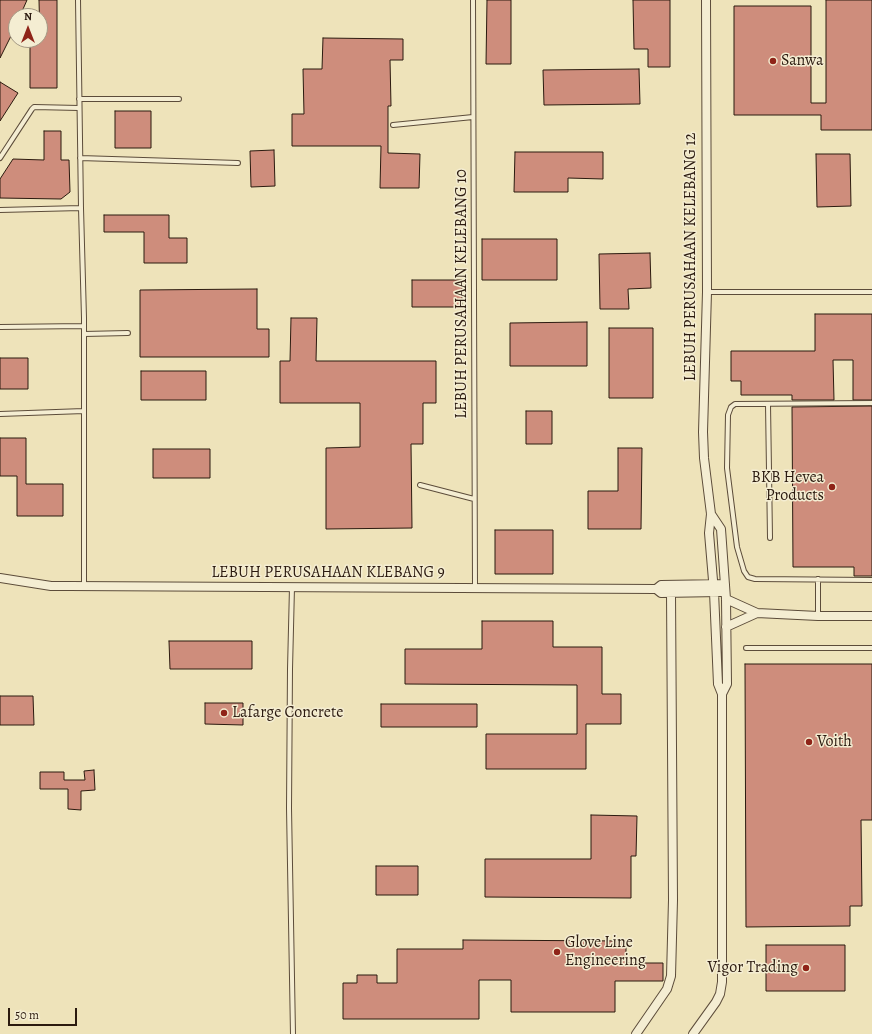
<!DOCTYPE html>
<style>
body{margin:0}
#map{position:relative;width:872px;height:1034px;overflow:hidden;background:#eee3ba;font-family:Alegreya,serif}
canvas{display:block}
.north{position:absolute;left:8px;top:8px;width:40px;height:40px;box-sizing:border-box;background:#f4edd2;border:1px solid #a49984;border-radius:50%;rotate:0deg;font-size:11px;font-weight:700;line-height:16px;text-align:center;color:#2b1a0f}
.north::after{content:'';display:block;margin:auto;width:14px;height:18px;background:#8f2418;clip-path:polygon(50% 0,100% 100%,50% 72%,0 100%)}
.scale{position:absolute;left:8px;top:1008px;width:69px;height:18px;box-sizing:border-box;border:2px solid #2b1a0f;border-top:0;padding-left:5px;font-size:12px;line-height:14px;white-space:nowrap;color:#2b1a0f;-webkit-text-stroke:3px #f4edd2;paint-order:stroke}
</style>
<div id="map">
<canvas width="872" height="1034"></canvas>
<div class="north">N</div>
<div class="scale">50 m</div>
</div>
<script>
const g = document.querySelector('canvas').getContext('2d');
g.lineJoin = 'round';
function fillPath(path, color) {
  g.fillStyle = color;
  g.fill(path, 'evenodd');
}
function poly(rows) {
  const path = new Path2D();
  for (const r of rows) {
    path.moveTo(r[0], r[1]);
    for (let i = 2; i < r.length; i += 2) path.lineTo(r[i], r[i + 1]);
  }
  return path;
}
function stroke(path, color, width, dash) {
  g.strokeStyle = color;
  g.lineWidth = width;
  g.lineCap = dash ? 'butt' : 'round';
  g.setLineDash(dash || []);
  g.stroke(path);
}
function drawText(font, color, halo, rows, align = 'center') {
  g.font = font + ' Alegreya,serif';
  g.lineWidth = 3;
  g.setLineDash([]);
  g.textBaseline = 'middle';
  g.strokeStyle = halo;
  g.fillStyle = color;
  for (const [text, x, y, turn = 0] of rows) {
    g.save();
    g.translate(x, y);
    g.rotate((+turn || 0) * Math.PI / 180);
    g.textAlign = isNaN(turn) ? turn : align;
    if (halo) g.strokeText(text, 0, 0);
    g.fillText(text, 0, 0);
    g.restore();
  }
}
const building = poly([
 [0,0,27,0,20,16,16,16,16,23,11,33,12,34,0,58,0,0],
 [39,0,57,0,57,88,30,88,30,40,40,40,39,0],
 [487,0,511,0,511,64,486,64,487,0],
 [633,0,670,0,670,67,648,67,648,49,634,49,633,0],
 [826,0,872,0,872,130,821,130,821,115,734,115,734,6,811,6,811,103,826,103,826,0],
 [323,38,403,39,403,60,390,60,391,106,388,106,388,153,420,154,419,188,380,188,381,146,292,146,292,114,304,114,303,69,322,69,323,38],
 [639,69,640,104,544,105,543,70,639,69],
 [0,82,18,93,0,121,0,82],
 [115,111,151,111,151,148,115,148,115,111],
 [44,131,61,131,61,160,69,160,70,192,61,199,0,198,0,179,13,159,44,160,44,131],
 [274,150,275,186,251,187,250,151,274,150],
 [515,152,603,152,603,179,568,178,568,192,514,192,515,152],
 [816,154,850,154,851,206,817,207,816,154],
 [104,215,169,215,169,238,187,238,187,263,144,263,144,232,104,232,104,215],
 [482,239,557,239,557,280,482,280,482,239],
 [650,253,651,288,628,289,629,309,600,309,599,254,650,253],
 [412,280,462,280,462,307,412,307,412,280],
 [257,289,257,329,269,329,269,357,140,357,140,290,257,289],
 [815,314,872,314,872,400,853,400,853,360,833,360,834,400,792,400,792,395,741,395,741,381,731,381,731,351,815,351,815,314],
 [291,318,317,318,316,361,436,361,436,403,423,403,423,444,411,444,412,528,326,529,326,448,360,447,360,403,280,403,280,361,290,361,291,318],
 [587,322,587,366,510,366,510,323,587,322],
 [609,328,653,328,653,398,609,398,609,328],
 [0,358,28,358,28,389,0,389,0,358],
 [141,371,206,371,206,400,141,400,141,371],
 [872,406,872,576,854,576,854,567,793,567,792,407,872,406],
 [526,411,552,411,552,444,526,444,526,411],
 [0,438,26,438,26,484,63,484,63,516,17,516,17,476,0,476,0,438],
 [618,448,642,448,641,529,588,529,588,491,618,491,618,448],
 [153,449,210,449,210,478,153,478,153,449],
 [495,530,553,530,553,574,495,574,495,530],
 [482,621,553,621,553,647,602,647,602,694,621,694,621,724,586,724,586,769,486,769,486,734,577,734,577,685,405,684,405,649,482,649,482,621],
 [169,641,252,641,252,669,170,669,169,641],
 [745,664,872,664,872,820,861,820,862,906,850,906,850,926,746,927,745,664],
 [0,696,33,696,34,725,0,725,0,696],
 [205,703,243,703,243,725,205,724,205,703],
 [381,704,477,704,477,727,381,727,381,704],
 [94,770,95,790,81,791,81,810,68,809,68,789,40,789,40,772,64,772,64,780,85,780,84,771,94,770],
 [591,815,637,816,636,856,631,856,631,898,485,897,485,859,591,859,591,815],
 [376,866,418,866,418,895,376,895,376,866],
 [463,940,626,941,626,963,663,963,663,981,615,981,615,1012,511,1012,511,980,479,980,479,1019,343,1019,343,983,357,983,357,975,377,975,377,983,397,983,397,949,463,949,463,940],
 [766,945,845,945,845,991,766,991,766,945]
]);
const lane = poly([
 [78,0,81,208,84,318,84,586],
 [473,0,475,587],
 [79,99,179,99],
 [393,125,473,117],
 [0,158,32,109,34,107,79,108],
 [80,158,238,163],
 [0,210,81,208],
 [707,292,872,292],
 [0,327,84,326],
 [84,334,128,333],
 [872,403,735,404,731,407,728,415,727,468,737,547,744,571,748,577,755,579,872,580],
 [768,404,770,538],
 [0,414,84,411],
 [420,485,474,499],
 [818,579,818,616],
 [292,587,290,669,289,808,293,1034],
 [746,648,872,648]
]);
const street = poly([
 [706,0,707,292,703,432,704,458,711,514,709,533,714,592,718,684,722,694],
 [0,578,51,586,69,586,656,589,661,585,725,584],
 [656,589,661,593,720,592],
 [726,599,757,613,818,616,872,616],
 [726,627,757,613],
 [636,1034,667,989,671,976,673,900,671,593],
 [693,1034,716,1002,720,994,722,982,722,694,727,684,726,599,721,529,711,514]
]);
const markers = [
 [773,61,4,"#8f2418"],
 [832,487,4,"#8f2418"],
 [224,713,4,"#8f2418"],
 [809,742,4,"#8f2418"],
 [557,952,4,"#8f2418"],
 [806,968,4,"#8f2418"]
];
const poiNames = [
 ["Sanwa",781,61],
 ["BKB Hevea",824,478,"right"],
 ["Products",824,496,"right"],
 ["Lafarge Concrete",232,713],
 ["Voith",817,742],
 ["Glove Line",565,943],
 ["Engineering",565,961],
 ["Vigor Trading",798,968,"right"]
];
const streetNames = [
 ["LEBUH PERUSAHAAN KELEBANG 12",691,257,-90],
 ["LEBUH PERUSAHAAN KELEBANG 10",462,294,-90],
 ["LEBUH PERUSAHAAN KLEBANG 9",328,573]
];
fillPath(building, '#ce8d7c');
stroke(building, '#2b1a0f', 1);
stroke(lane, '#5c4c3a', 6);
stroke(street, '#5c4c3a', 10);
stroke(lane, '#f4edd2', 4);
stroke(street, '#f4edd2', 8);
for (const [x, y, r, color] of markers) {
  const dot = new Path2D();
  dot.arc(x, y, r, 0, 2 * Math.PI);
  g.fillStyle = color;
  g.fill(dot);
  stroke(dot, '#f4edd2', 1.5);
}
drawText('16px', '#2b1a0f', '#f4edd2', poiNames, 'left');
drawText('16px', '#2b1a0f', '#f4edd2', streetNames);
</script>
